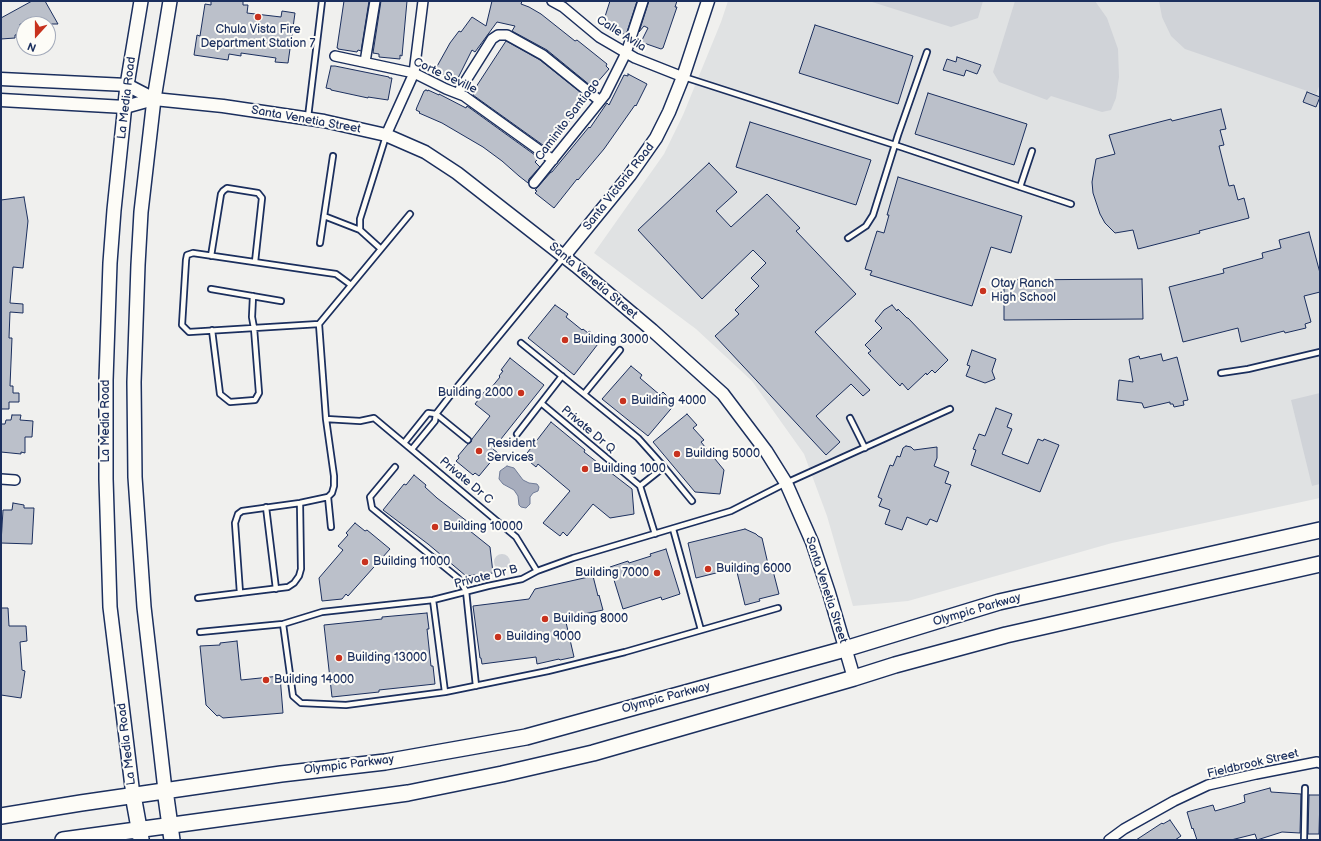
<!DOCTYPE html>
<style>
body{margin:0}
#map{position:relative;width:1321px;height:841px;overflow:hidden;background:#f0f0ee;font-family:"Balsamiq Sans",sans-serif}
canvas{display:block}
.frame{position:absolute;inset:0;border:2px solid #1b2f5e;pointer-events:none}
.north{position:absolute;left:16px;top:16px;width:40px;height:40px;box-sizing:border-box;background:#fdfcf7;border:1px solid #a3aaba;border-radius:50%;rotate:201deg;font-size:11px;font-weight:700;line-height:16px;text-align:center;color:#1b2f5e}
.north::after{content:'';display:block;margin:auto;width:14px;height:18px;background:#c8321e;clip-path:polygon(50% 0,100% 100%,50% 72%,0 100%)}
</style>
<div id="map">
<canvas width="1321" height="841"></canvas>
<div class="frame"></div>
<div class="north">N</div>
</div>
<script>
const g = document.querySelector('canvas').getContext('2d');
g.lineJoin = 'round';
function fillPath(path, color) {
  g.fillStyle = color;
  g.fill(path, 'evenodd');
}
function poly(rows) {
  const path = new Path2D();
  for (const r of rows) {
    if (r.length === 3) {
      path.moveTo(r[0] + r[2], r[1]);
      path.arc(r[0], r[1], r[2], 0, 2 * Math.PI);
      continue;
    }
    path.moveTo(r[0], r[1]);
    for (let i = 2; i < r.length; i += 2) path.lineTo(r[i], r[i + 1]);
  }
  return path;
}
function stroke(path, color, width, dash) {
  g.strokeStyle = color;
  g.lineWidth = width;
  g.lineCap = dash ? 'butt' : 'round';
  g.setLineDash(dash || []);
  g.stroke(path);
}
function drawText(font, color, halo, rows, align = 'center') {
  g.font = font + ' "Balsamiq Sans",sans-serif';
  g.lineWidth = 4;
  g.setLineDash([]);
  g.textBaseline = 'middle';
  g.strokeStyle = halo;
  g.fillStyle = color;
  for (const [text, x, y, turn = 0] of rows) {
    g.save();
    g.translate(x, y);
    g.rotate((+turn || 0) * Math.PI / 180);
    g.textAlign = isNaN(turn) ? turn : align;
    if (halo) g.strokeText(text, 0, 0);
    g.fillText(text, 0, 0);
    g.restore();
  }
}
const built = poly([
 [728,1,1320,1,1320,498,1112,543,908,601,853,606,827,516,804,454,752,381,696,329,594,253,664,154,683,115,721,22]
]);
const green = poly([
 [869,1,983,1,978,18,951,27],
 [1015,1,1095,1,1107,18,1118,49,1119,77,1116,98,1111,110,1102,112,1051,96,1047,100,999,82,993,72],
 [1159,1,1320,1,1320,84,1316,94,1185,49,1171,36,1162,17],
 [1320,393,1320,484,1312,486,1291,400],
 [502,562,8]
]);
const water = poly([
 [507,466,514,468,523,480,529,483,537,484,539,487,538,491,533,493,530,497,530,504,526,508,521,507,519,505,518,496,514,490,503,484,499,479,500,471,507,466]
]);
const building = poly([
 [32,1,45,1,58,24,20,24,20,34,15,35,15,38,1,39,1,18,32,1],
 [211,1,243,1,243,5,248,5,247,13,281,17,282,11,295,13,288,63,275,62,276,58,241,53,241,56,229,54,228,60,194,55,197,35,200,36,205,4,211,5,211,1],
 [344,1,369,1,361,51,358,50,357,52,338,49,338,48,337,48,344,1],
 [381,1,407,1,402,56,400,55,400,59,379,57,379,54,373,53,381,1],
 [492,1,522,1,521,4,529,7,541,14,575,41,577,40,607,64,606,66,609,69,595,85,593,83,591,86,547,50,512,31,515,26,497,22,475,52,472,50,457,80,453,78,452,80,435,70,450,43,459,31,461,32,472,17,486,26,492,1],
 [610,1,637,1,626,35,602,26,610,1],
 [649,1,677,1,675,7,677,7,663,48,661,49,641,42,648,28,644,26,639,32,649,1],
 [815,25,913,56,898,104,799,73,815,25],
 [506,41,540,60,584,95,582,97,586,101,547,148,473,95,475,91,474,90,506,41],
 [957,57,981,65,977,74,966,70,964,76,943,70,947,59,956,62,957,57],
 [331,66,335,66,389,77,389,78,392,78,388,100,368,97,368,98,331,90,331,89,326,88,331,66],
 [628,74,647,84,636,106,635,105,604,149,578,180,577,179,554,208,535,193,537,191,535,190,536,189,551,172,552,172,589,127,590,128,607,103,609,105,624,75,628,76,628,74],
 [426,90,428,91,428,90,439,95,439,94,466,108,467,106,539,158,535,162,540,167,529,179,528,183,519,176,502,161,483,147,442,123,419,113,420,112,416,110,417,107,424,91,426,90],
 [1307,92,1320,97,1316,107,1303,102,1307,92],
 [928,93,1027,124,1014,165,915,134,928,93],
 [1221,109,1226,129,1220,130,1224,145,1219,146,1229,186,1234,185,1238,200,1244,198,1249,218,1199,231,1200,233,1138,249,1133,230,1115,233,1105,223,1100,214,1093,193,1092,182,1096,159,1115,154,1109,135,1171,119,1172,121,1221,109],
 [750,122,871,160,856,205,736,167,750,122],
 [709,163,737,192,716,211,731,227,767,194,800,228,796,231,856,294,815,332,870,390,863,396,851,384,816,416,840,442,826,455,715,336,739,314,735,310,759,286,751,278,766,263,753,250,702,299,638,230,709,163],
 [898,177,1022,216,1011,253,991,247,972,306,870,275,872,271,865,269,877,231,884,233,889,215,887,215,898,177],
 [24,197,28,221,23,268,13,267,10,303,23,304,23,313,10,312,9,338,12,338,10,386,13,386,13,393,19,393,19,402,9,402,9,409,1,409,1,200,24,197],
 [1309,232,1320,273,1320,292,1304,296,1311,322,1305,324,1306,328,1285,333,1284,331,1241,342,1238,328,1183,342,1169,287,1224,273,1223,269,1263,258,1262,253,1281,248,1279,240,1309,232],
 [1142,279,1143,319,1004,320,1004,280,1142,279],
 [555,305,568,314,566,317,582,330,583,329,588,333,589,331,601,340,574,375,528,338,555,305],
 [892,305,897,311,898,309,907,318,908,318,948,360,935,373,932,370,927,375,926,373,908,390,902,383,900,386,895,381,868,353,871,351,865,345,882,328,875,321,884,310,892,305],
 [972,350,996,359,992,371,995,379,985,383,966,376,970,366,967,365,972,350],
 [1161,354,1163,361,1177,357,1188,400,1183,401,1184,405,1174,407,1173,404,1170,404,1170,402,1144,408,1142,403,1117,400,1119,380,1133,382,1129,359,1139,356,1140,359,1161,354],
 [510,358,544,385,493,449,498,453,479,476,475,473,473,475,456,461,459,458,458,456,468,444,471,442,472,439,490,416,475,404,485,391,487,393,500,377,499,376,503,371,501,370,510,358],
 [631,366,642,375,640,378,660,395,663,392,675,404,648,436,602,399,631,366],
 [996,408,1012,414,1007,427,1012,429,1002,454,1028,464,1038,439,1043,441,1044,439,1059,445,1040,492,971,465,976,450,973,449,979,434,985,436,996,408],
 [687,414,697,425,693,428,704,440,701,442,724,470,720,494,695,492,653,442,687,414],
 [12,415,21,415,20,420,33,421,32,437,25,437,25,453,21,452,21,454,1,452,1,424,5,424,6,420,11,420,12,415],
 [551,422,585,450,584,452,632,489,634,514,610,518,593,504,567,536,563,532,560,536,543,523,570,491,538,464,536,467,524,457,551,422],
 [906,446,911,447,914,450,937,447,937,458,934,466,949,472,945,483,951,485,937,522,930,519,927,525,907,517,902,530,885,524,890,510,879,506,882,499,878,497,890,465,893,466,897,456,900,457,903,448,906,446],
 [414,475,426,485,425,487,437,498,468,522,465,527,490,547,493,573,466,576,428,544,383,510,404,484,406,485,414,475],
 [13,503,24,505,24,508,34,508,32,544,1,543,3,510,12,510,13,503],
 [355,523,365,531,367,530,390,549,348,596,346,594,342,599,322,601,319,578,343,550,338,546,348,535,346,533,355,523],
 [745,529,756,534,758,536,762,538,768,564,771,563,779,594,759,599,760,601,745,605,736,568,696,578,688,543,745,529],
 [666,549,680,594,662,600,661,597,623,609,610,567,628,561,629,563,651,556,650,554,666,549],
 [593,576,598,596,599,595,603,610,565,618,574,657,560,660,559,659,537,664,536,657,482,664,481,658,480,658,473,606,529,599,535,589,593,576],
 [1,608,8,608,9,626,26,626,27,641,20,642,22,670,25,671,21,698,1,695,1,608],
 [427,613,429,629,427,629,431,666,433,666,435,684,379,690,379,692,332,697,324,625,382,619,382,617,427,613],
 [237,641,241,680,280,676,283,713,223,718,219,715,217,716,206,705,200,646,220,645,220,643,237,641],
 [1270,788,1271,792,1301,794,1300,833,1282,832,1257,840,1255,834,1231,840,1197,840,1193,828,1192,829,1187,812,1213,805,1215,811,1236,805,1245,802,1244,795,1270,788],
 [1309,795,1320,795,1319,834,1308,834,1309,795],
 [1170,820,1181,836,1175,840,1136,840,1162,823,1163,824,1170,820]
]);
const service = poly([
 [684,77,901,147,1071,204],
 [308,117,322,1],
 [1020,187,1032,151],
 [410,214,319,324,326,419,360,421,374,418,516,537,537,571],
 [324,216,360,230],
 [848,238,866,226,873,215,898,135,927,52],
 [320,243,333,156],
 [381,249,360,230,360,219,386,136],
 [211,256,221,194,223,191,227,188,258,193,262,198,255,262],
 [211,289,281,301],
 [319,324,189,332,182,325,186,260,187,255,193,253,322,272,336,274,351,285],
 [212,330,220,394,230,402,255,400,259,393,254,328,252,317,253,296],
 [521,343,638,438,664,467,640,486],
 [1221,373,1248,369,1320,352],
 [584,394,620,350],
 [541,403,640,486,655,534],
 [850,418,865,448],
 [517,434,562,376],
 [404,443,428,413,436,414,468,440],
 [412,449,435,421,436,414,453,392,564,257],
 [395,467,370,497,372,508,458,578,466,591,476,686],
 [664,467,692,501],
 [328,497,331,527],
 [266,507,276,589],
 [673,529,701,630],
 [240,593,235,523,238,514,242,511,300,503,328,497,332,493,334,486,334,476,326,419],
 [198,598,288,587,294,583,299,576,301,569,300,503],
 [433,600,445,692],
 [283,624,293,696,301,703,346,705,445,692,548,671,625,652,778,608],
 [200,632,283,624,322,612,433,600,488,586,522,579,537,571,573,558,731,511,786,483,950,409],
 [1304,840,1305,788]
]);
const minor = poly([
 [552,1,563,7,599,37,635,58,683,77],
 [335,56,414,73,446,89,464,96,553,160],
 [365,62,375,1],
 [458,93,492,39,498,35,507,35,543,55,600,101],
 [386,135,414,73,423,1],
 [534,183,605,95,626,53,643,1],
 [1,479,15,480],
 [1109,840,1124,829,1174,801,1208,785,1256,774,1317,762,1320,763]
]);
const tertiary = poly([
 [1,79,127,85,154,99,223,106,324,121,386,135,425,152,457,173,576,266,652,330,723,394,766,451,786,483,812,542,829,593,854,678],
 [1,100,125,107,154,99],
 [564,256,630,175,656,138,669,112,683,77,708,1]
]);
const secondary = poly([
 [165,790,144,607,135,477,134,382,138,265,141,212,154,99,170,1],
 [133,795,110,607,106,479,106,380,110,263,114,210,127,85,141,1]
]);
const primary = poly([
 [165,790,172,840],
 [133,795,141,839],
 [1,816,81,803,281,774,385,762,526,737,845,649,999,602,1320,530],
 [63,840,408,793,502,774,593,753,854,678,895,665,1006,635,1320,564]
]);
const markers = [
 [258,17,4,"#c8321e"],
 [983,291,4,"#c8321e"],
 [565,340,4,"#c8321e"],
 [521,393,4,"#c8321e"],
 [623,401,4,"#c8321e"],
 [479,451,4,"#c8321e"],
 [677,454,4,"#c8321e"],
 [585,469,4,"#c8321e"],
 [435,527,4,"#c8321e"],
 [365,562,4,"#c8321e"],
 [708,569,4,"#c8321e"],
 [657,573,4,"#c8321e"],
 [545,619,4,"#c8321e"],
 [498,637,4,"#c8321e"],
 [339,658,4,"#c8321e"],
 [266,680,4,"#c8321e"]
];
const poiNames = [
 ["Chula Vista Fire",258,30,"center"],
 ["Department Station 7",258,44,"center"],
 ["Otay Ranch",991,284],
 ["High School",991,298],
 ["Building 3000",573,340],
 ["Building 2000",513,393,"right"],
 ["Building 4000",631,401],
 ["Resident",487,444],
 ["Services",487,458],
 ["Building 5000",685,454],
 ["Building 1000",593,469],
 ["Building 10000",443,527],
 ["Building 11000",373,562],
 ["Building 6000",716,569],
 ["Building 7000",649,573,"right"],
 ["Building 8000",553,619],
 ["Building 9000",506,637],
 ["Building 13000",347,658],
 ["Building 14000",274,680]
];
const streetNames = [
 ["Calle Avila",621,34,32],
 ["Corte Seville",445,76,25],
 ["La Media Road",127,98,-83],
 ["Santa Venetia Street",306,120,10],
 ["Caminito Santiago",568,120,-53],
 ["Santa Victoria Road",619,187,-52],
 ["Santa Venetia Street",593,281,40],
 ["La Media Road",106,421,-90],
 ["Private Dr Q",588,430,40],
 ["Private Dr C",466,481,40],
 ["Private Dr B",486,577,-14],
 ["Santa Venetia Street",826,590,72],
 ["Olympic Parkway",977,610,-16],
 ["Olympic Parkway",666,698,-15],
 ["La Media Road",127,744,-97],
 ["Fieldbrook Street",1253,764,-13],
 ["Olympic Parkway",349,765,-7]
];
fillPath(built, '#e0e2e3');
fillPath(green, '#d0d3d8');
fillPath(water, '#a7adbd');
stroke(water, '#6f7b97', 1);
fillPath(building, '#bbc0ca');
stroke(building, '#1b2f5e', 1);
stroke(service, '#1b2f5e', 8);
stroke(minor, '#1b2f5e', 12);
stroke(tertiary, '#1b2f5e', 15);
stroke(secondary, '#1b2f5e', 16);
stroke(primary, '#1b2f5e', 18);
stroke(service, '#fdfcf7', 4.5);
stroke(minor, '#fdfcf7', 9);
stroke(tertiary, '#fdfcf7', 12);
stroke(secondary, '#fdfcf7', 13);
stroke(primary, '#fdfcf7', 15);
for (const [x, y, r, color] of markers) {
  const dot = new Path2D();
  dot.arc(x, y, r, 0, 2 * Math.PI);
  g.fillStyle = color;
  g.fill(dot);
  stroke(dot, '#fdfcf7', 1.5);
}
drawText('12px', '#1b2f5e', '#fdfcf7', poiNames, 'left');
drawText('12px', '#1b2f5e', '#fdfcf7', streetNames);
</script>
